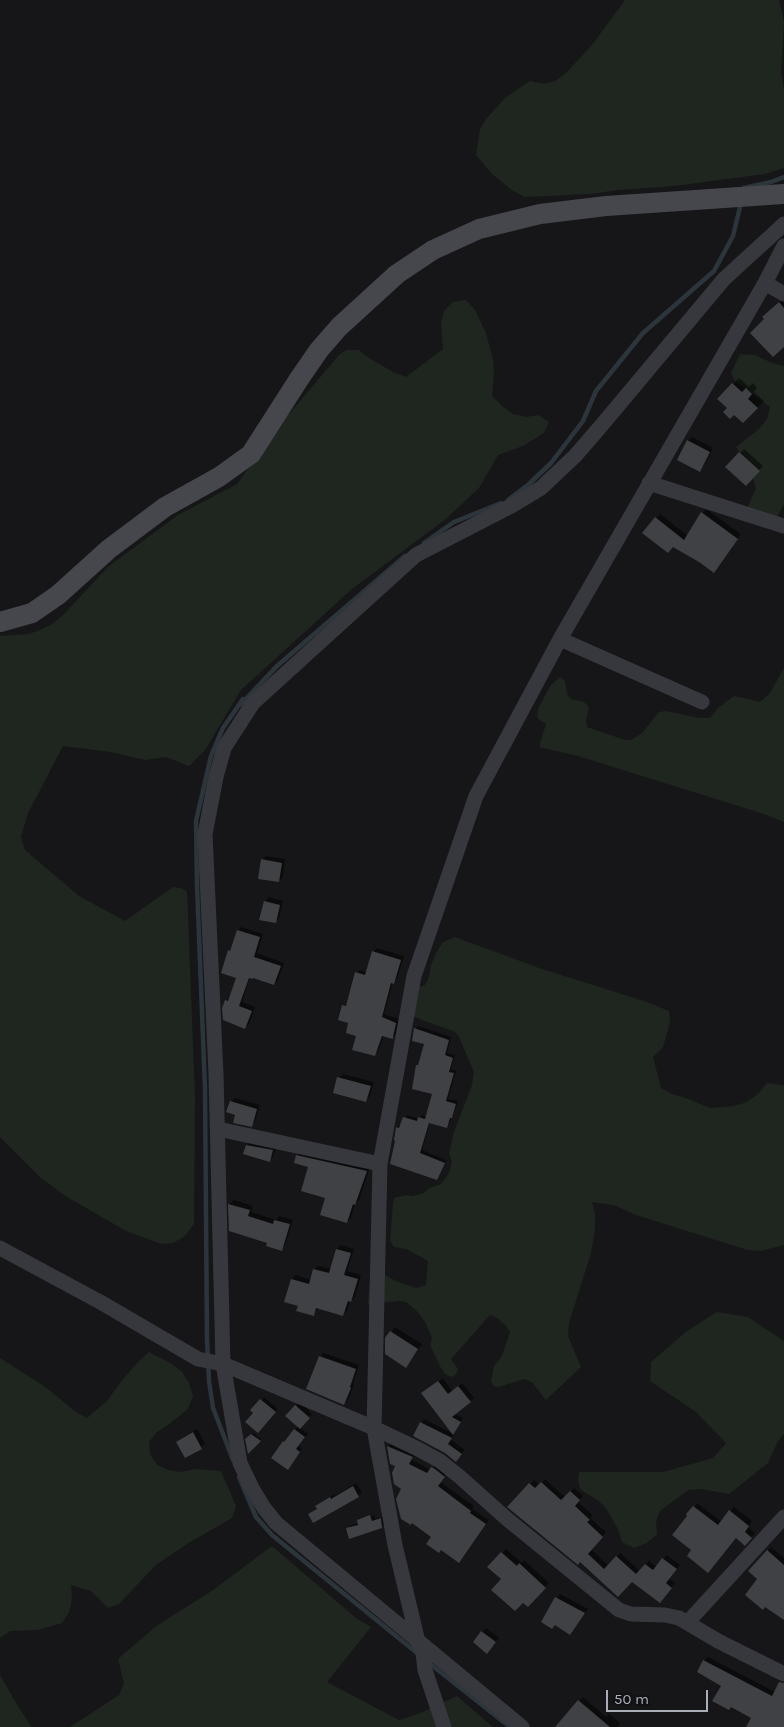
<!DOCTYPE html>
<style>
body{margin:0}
#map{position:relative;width:784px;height:1727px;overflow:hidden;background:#161618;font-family:Karla,sans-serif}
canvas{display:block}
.scale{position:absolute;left:606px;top:1690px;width:102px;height:22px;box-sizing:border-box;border:2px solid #a8adb8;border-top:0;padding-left:6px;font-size:15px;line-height:18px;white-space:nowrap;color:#a8adb8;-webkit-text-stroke:4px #111113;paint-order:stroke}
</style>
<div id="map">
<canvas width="784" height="1727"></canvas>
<div class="scale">50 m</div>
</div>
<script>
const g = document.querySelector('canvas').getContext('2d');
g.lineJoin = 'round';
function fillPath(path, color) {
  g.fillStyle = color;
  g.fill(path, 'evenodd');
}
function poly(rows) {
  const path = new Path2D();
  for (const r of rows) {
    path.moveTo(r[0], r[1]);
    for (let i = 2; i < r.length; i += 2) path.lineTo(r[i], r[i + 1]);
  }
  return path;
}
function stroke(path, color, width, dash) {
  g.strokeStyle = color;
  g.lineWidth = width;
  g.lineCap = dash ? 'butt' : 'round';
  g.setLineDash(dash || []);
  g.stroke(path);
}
const green = poly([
 [625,0,779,0,784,22,781,72,784,90,784,168,765,174,674,186,618,190,591,194,525,197,513,191,492,174,476,155,480,129,486,119,505,98,530,81,543,84,555,81,565,74,592,45],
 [466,300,475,310,486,333,493,360,494,372,492,396,502,406,513,414,526,417,538,415,549,422,544,433,523,446,498,455,479,488,446,519,352,589,241,690,205,750,189,766,166,757,145,760,111,752,63,746,28,813,21,837,25,850,79,896,125,921,173,887,181,888,187,891,195,1097,194,1224,184,1237,173,1243,161,1244,126,1231,67,1197,41,1178,0,1137,0,636,29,634,40,630,52,624,63,615,109,566,178,515,237,484,277,428,339,355,346,350,359,350,369,358,393,372,406,377,443,349,441,324,444,311,453,302],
 [740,354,755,355,772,363,784,366,784,504,777,517,748,507,756,488,750,468,736,447,759,429,767,419,770,407,739,384,734,379,731,373],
 [784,668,784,822,764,814,578,756,539,747,546,724,537,718,538,709,550,686,560,677,565,681,567,694,571,699,584,702,589,707,586,720,587,727,625,740,631,740,642,733,659,712,666,711,699,718,710,718,718,708,734,696,760,702,770,693],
 [455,937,542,969,644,1001,669,1011,670,1023,663,1047,653,1057,661,1088,672,1094,686,1098,710,1108,734,1106,747,1102,758,1094,767,1083,784,1085,784,1245,761,1251,748,1250,636,1215,614,1205,592,1202,595,1214,595,1229,591,1253,569,1323,568,1336,581,1367,546,1400,532,1382,524,1379,499,1387,493,1386,491,1380,494,1366,502,1356,510,1332,506,1326,497,1318,490,1315,451,1359,458,1369,456,1375,451,1377,445,1374,441,1368,430,1345,432,1338,425,1322,417,1311,406,1302,399,1301,368,1304,370,1278,381,1273,398,1282,416,1288,426,1285,428,1261,406,1249,394,1247,390,1241,393,1203,394,1198,406,1195,413,1196,424,1193,429,1188,441,1184,449,1173,452,1161,449,1154,454,1132,472,1085,474,1072,458,1035,453,1031,422,1020,405,1012,402,1000,416,988,425,985,429,977,431,965,436,953,443,942],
 [717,1312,748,1317,784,1341,784,1434,778,1441,768,1463,729,1494,701,1489,688,1490,660,1511,656,1522,657,1534,647,1543,634,1548,622,1542,618,1529,605,1507,596,1499,584,1492,580,1488,578,1480,579,1472,663,1472,713,1458,726,1443,696,1412,650,1381,651,1362,687,1331],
 [149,1352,172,1364,182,1372,189,1383,193,1396,188,1409,168,1425,157,1432,149,1442,150,1454,157,1465,169,1470,181,1472,194,1469,221,1471,236,1506,232,1518,187,1544,156,1565,119,1604,108,1608,91,1591,71,1585,72,1599,69,1612,62,1623,38,1630,10,1631,0,1638,0,1358,44,1386,76,1412,87,1418,107,1401,123,1379,140,1360],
 [272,1546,356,1618,371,1627,327,1682,399,1720,418,1714,457,1696,493,1727,70,1727,119,1695,124,1683,118,1659,155,1627,213,1590],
 [0,1675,19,1708,32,1727,0,1727]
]);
const shadow = poly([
 [783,299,784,300,784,345,764,317],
 [739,378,749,387,753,383,757,388,754,392,764,401,743,422,719,399],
 [692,437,713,448,704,466,700,470,688,441],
 [744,449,763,466,746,484,727,467],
 [706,509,741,534,718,568,700,561,673,546,644,533,660,514,688,536],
 [266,856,285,859,283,877,279,881,262,860],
 [269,897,283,901,279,918,275,922,265,901],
 [241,927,263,934,257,953,284,963,278,980,274,984,253,976,250,977,242,1002,255,1007,249,1024,245,1027,226,1001,230,997,237,978,229,951,233,947,238,931],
 [377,948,404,956,397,979,393,982,384,1014,399,1019,396,1034,393,1037,384,1035,378,1051,374,1055,357,1035,343,1006,348,1003,356,973,360,970,367,972,373,952],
 [418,1026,451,1037,447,1053,455,1055,451,1069,456,1071,448,1099,458,1101,454,1114,447,1127,430,1122,422,1150,446,1160,437,1179,395,1140,397,1127,402,1125,407,1115,419,1119,422,1115,427,1117,434,1093,417,1065,420,1062,426,1043,415,1029],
 [343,1074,374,1082,370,1096,366,1100,339,1078],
 [235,1098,260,1105,255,1121,251,1125,237,1114,231,1102],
 [251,1141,276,1147,273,1157,269,1161,247,1145],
 [301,1152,370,1167,359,1200,355,1203,351,1218,347,1222,327,1197,309,1166,297,1156],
 [234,1200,253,1206,251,1212,276,1220,279,1216,293,1220,285,1245,281,1249,269,1242,230,1230,230,1204],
 [341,1245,354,1249,347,1271,361,1275,355,1297,350,1301,347,1311,343,1315,318,1308,314,1315,299,1306,292,1279,296,1275,311,1280,314,1270,318,1266,331,1269,337,1249],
 [395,1327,422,1344,406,1366,387,1339],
 [324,1353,359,1365,353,1383,354,1384,348,1400,344,1404,320,1357],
 [443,1378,452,1391,462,1383,474,1398,455,1414,463,1418,454,1433,427,1390],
 [264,1397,278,1409,261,1429,255,1413],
 [300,1402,312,1414,300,1428,308,1434,298,1446,302,1448,288,1468,273,1457,284,1441,288,1439,298,1426,287,1416],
 [424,1419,454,1434,451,1440,465,1450,459,1457,414,1436],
 [197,1429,205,1444,201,1448,178,1442,182,1438],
 [253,1433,261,1439,249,1451,247,1440],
 [392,1443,416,1453,412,1460,431,1470,436,1464,447,1472,440,1482,474,1506,472,1509,489,1520,463,1558,433,1536,403,1488,396,1465,391,1463,388,1446],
 [545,1479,565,1497,574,1488,583,1496,578,1502,593,1515,590,1518,606,1532,591,1549,609,1566,620,1553,640,1571,649,1561,657,1567,667,1555,680,1565,669,1579,675,1583,664,1598,632,1580,580,1561,509,1507,534,1480,540,1485],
 [356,1483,362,1492,358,1496,309,1514,318,1508,321,1503,334,1494,335,1496],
 [697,1503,722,1522,734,1507,752,1521,748,1527,755,1533,745,1544,736,1537,693,1550,689,1515],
 [374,1515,375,1519,384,1516,385,1523,382,1526,348,1528,351,1525,359,1523,358,1520,360,1518,360,1520],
 [771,1547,784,1558,784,1619,759,1579,749,1571],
 [506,1549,522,1563,524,1560,549,1583,528,1605,489,1567],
 [560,1594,588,1609,570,1633,555,1624,543,1622],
 [486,1628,499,1638,491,1648,482,1632],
 [708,1657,775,1692,778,1686,782,1682,784,1683,784,1727,748,1727,753,1718,723,1685,704,1661],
 [583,1697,606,1717,609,1714,620,1723,617,1727,555,1727]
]);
const stream = poly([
 [744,188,771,182,784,177],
 [508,500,529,484,551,463,583,421,596,391,643,333,714,271,733,236,741,203],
 [424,543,454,522,501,503],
 [233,1460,213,1408,209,1381,207,1340,205,1089,197,885,196,821,211,756,223,728,243,699,240,705,277,666,405,556],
 [239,1477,256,1517,272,1535,417,1653],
 [429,1663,510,1727]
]);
const building = poly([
 [779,302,784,308,784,347,773,357,750,333,764,319,762,317],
 [732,383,742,392,746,388,752,394,748,399,758,408,743,423,734,415,730,419,723,412,727,408,717,399],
 [687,440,710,452,700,472,677,460],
 [739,452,760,471,746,486,725,467],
 [701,512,738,539,714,573,699,562,673,547,668,553,642,533,655,517,684,540],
 [261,859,282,863,279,882,258,879],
 [264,901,280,905,276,923,259,920],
 [237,930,260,937,254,957,281,966,274,985,253,978,252,979,249,978,239,1006,252,1011,245,1029,223,1020,222,1008,225,1000,228,1001,236,978,221,973,228,950,230,951],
 [372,951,401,960,394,984,391,983,382,1017,396,1023,393,1037,393,1039,382,1036,375,1056,352,1050,356,1036,346,1033,348,1023,338,1020,342,1005,346,1006,355,972,365,975],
 [414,1028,449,1040,445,1055,453,1058,449,1072,454,1073,446,1101,456,1104,452,1118,450,1118,447,1128,429,1123,420,1153,445,1163,437,1180,390,1164,395,1141,394,1140,396,1127,399,1128,403,1117,417,1121,418,1117,425,1119,432,1094,412,1089,416,1065,418,1065,424,1044,412,1041],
 [337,1077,371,1086,366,1102,333,1093],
 [230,1101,257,1109,252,1127,233,1123,235,1115,226,1112],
 [246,1145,273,1150,270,1162,243,1154],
 [296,1155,367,1171,355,1205,353,1204,347,1223,320,1215,325,1198,301,1191,308,1167,294,1163],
 [228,1204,250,1210,248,1216,273,1224,274,1220,290,1224,282,1251,266,1246,267,1243,229,1231],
 [336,1249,351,1253,344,1275,358,1279,351,1302,348,1301,343,1316,316,1308,314,1316,296,1311,298,1306,284,1302,291,1279,309,1284,313,1269,329,1273],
 [390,1331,418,1349,406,1368,385,1354,385,1338],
 [319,1356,356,1369,350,1387,351,1388,344,1405,306,1389],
 [438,1381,448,1394,458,1386,471,1402,452,1417,461,1422,453,1435,421,1393],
 [260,1399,276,1412,258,1433,245,1422,253,1413,250,1410],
 [295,1405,310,1418,300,1429,285,1416],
 [420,1422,452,1438,448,1444,462,1454,456,1462,445,1453,413,1436],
 [294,1429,305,1437,296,1449,300,1452,288,1470,271,1458,283,1441,284,1442],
 [193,1432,202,1449,185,1458,176,1442],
 [251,1434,261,1441,248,1454,245,1439],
 [387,1446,413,1457,409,1464,427,1473,431,1467,435,1469,445,1477,438,1486,471,1511,470,1513,486,1524,459,1563,441,1550,439,1553,426,1544,431,1537,412,1523,411,1525,401,1519,396,1499,401,1489,394,1484,392,1473,395,1466,390,1464],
 [541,1482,561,1500,570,1491,580,1500,575,1506,590,1520,587,1522,603,1537,588,1554,604,1569,616,1556,636,1574,645,1564,653,1570,662,1558,677,1569,666,1583,672,1588,660,1603,632,1582,618,1597,580,1562,578,1565,507,1507,529,1483,535,1488],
 [353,1486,359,1497,313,1523,308,1514,317,1509,315,1506,330,1497,331,1499],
 [693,1506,718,1525,729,1510,749,1526,745,1532,752,1538,745,1546,736,1538,708,1573,687,1556,691,1550,672,1535,687,1516,686,1514],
 [370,1515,372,1521,381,1518,382,1528,349,1539,346,1528,358,1525,357,1520],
 [767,1550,784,1565,784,1620,765,1607,763,1610,745,1595,757,1579,748,1571],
 [501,1552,517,1566,519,1563,546,1588,528,1607,523,1603,515,1611,491,1590,501,1579,487,1567],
 [555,1597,585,1613,570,1635,555,1625,552,1629,541,1622],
 [481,1631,496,1642,487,1654,473,1642],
 [703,1660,772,1696,779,1682,784,1683,784,1727,746,1727,751,1718,731,1707,729,1710,712,1701,721,1686,697,1672],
 [578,1700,610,1727,555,1727]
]);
const minor = poly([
 [765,283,784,294],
 [649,483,784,526],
 [560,639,702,702],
 [218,1129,380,1164],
 [0,1248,102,1303,198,1359,223,1364,374,1428,418,1449,440,1461,460,1477,507,1519,619,1610,631,1614,665,1615,679,1618,718,1641,784,1674],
 [687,1623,784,1517],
 [444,1727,425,1670,423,1653,418,1642,395,1545,374,1428,380,1164,414,976,476,796,560,639,765,283,784,246],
 [522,1727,276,1523,264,1508,252,1488,240,1463,223,1364,216,1074,205,834,216,777,224,748,253,703,416,555,513,505,541,488,575,456,601,426,724,279,784,224]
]);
const secondary = poly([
 [0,622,32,613,58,595,109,549,165,507,219,477,251,454,299,379,319,350,339,327,397,274,433,250,479,229,540,214,606,206,784,194]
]);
fillPath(green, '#1e261f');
fillPath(shadow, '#0007');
stroke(stream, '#2c353c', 4.5);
fillPath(building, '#404145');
stroke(minor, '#37383d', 15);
stroke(secondary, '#45474d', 20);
</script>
